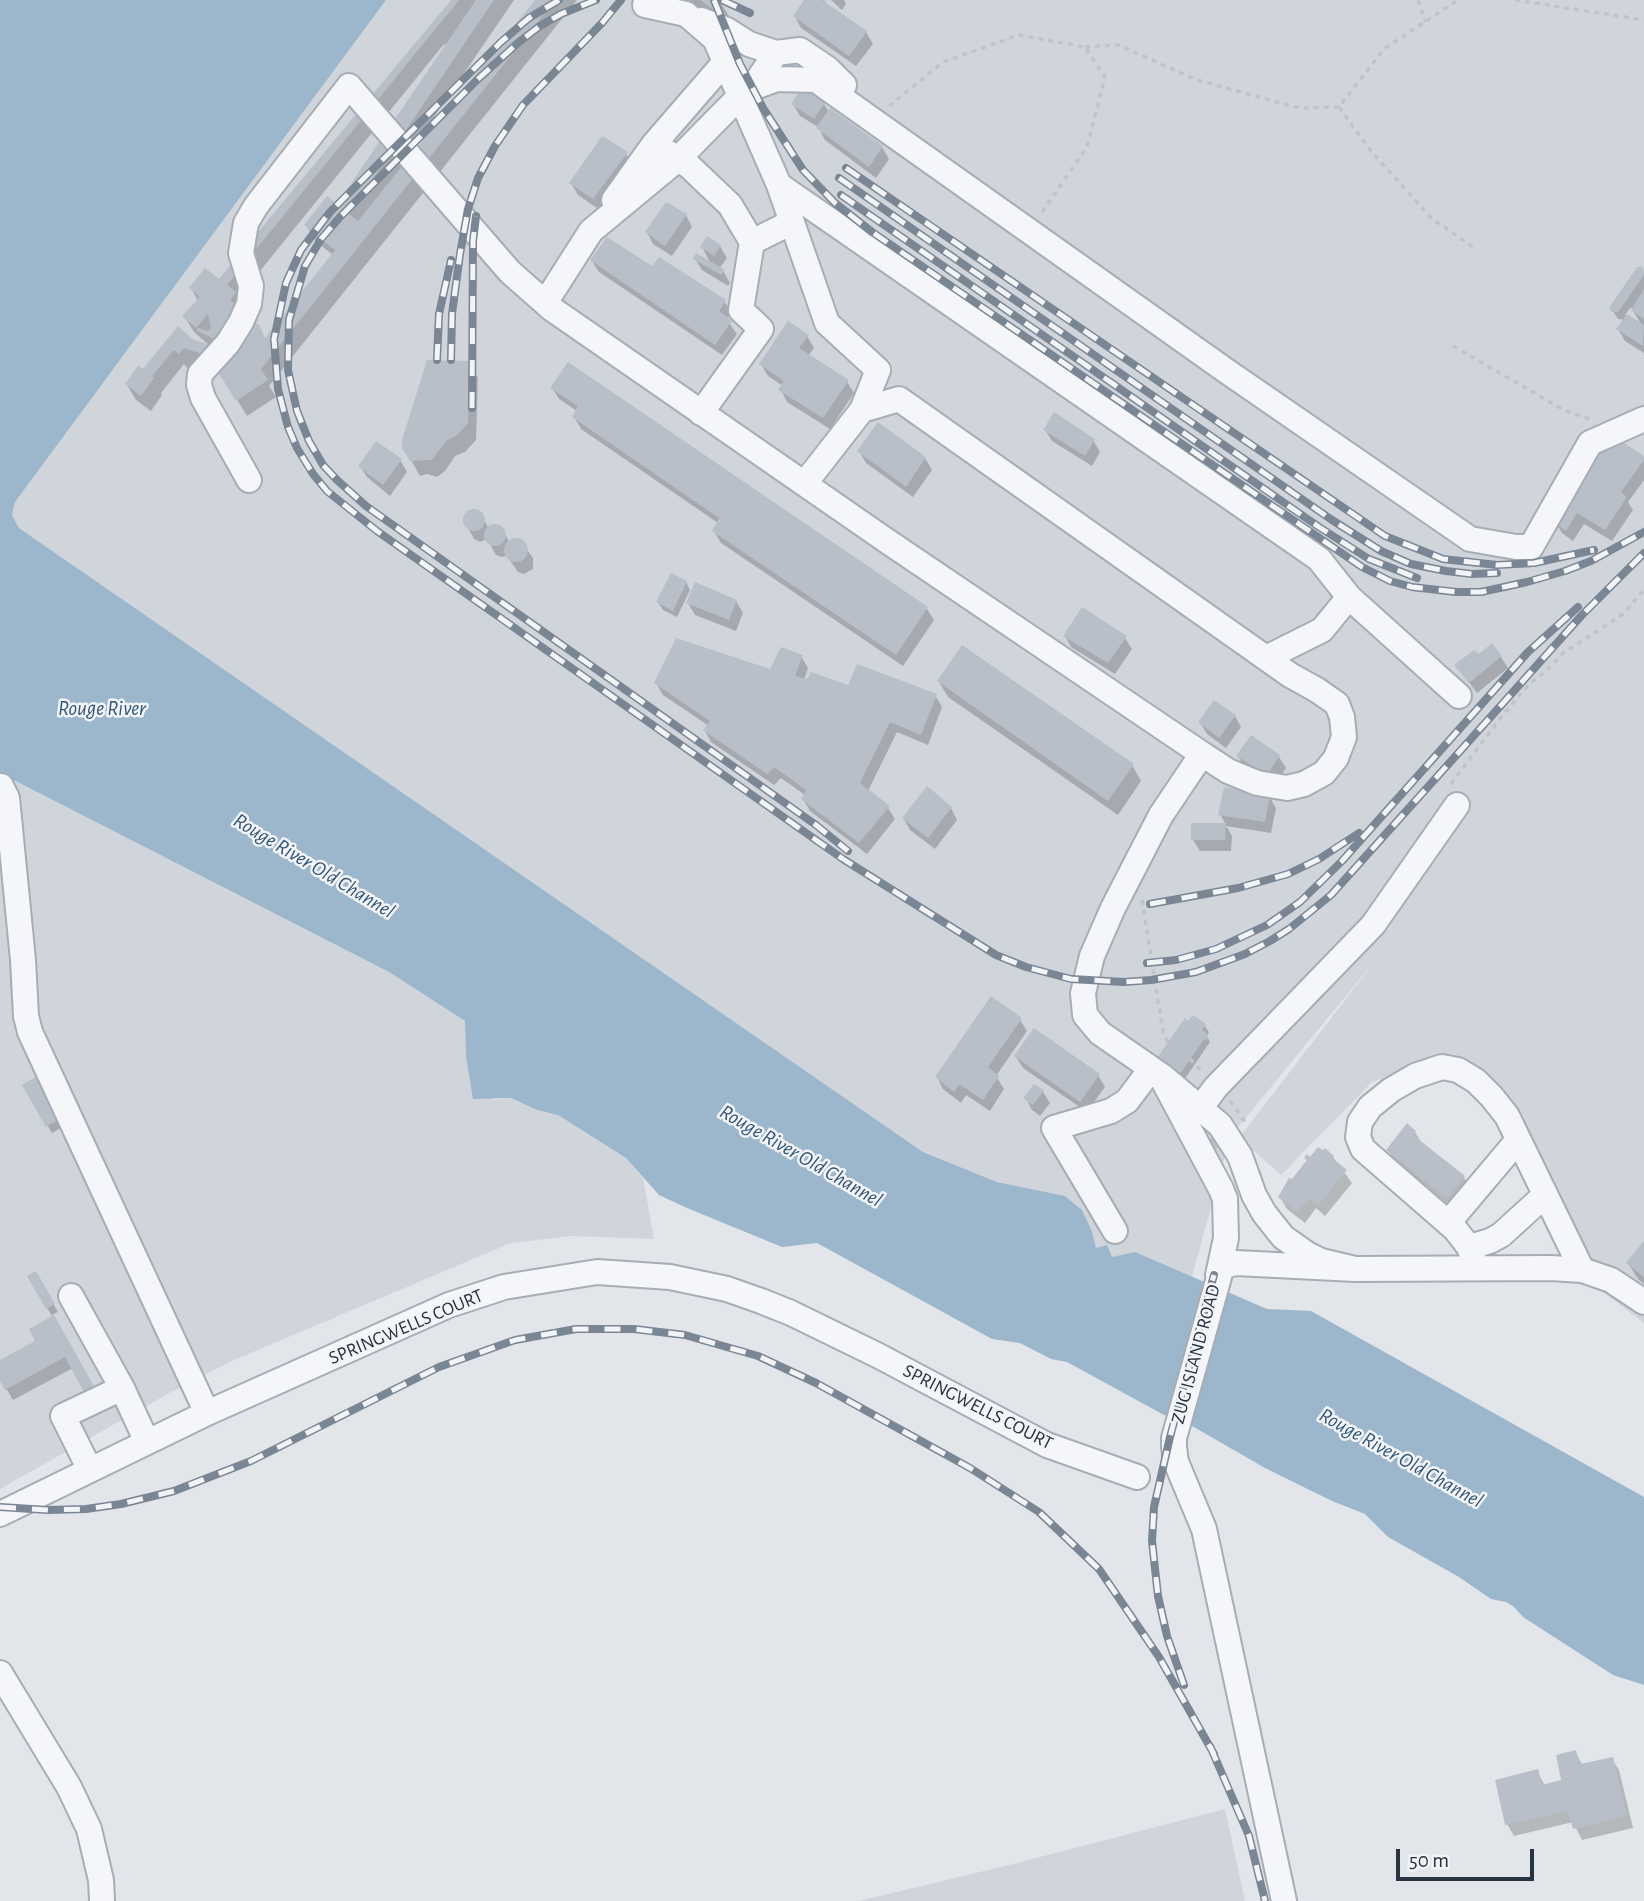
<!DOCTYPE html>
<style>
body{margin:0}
#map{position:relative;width:1644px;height:1901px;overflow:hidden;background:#e2e6ea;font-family:"Alegreya Sans",sans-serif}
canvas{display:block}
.scale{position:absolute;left:1396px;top:1849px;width:138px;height:32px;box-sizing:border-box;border:4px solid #293443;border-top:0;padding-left:9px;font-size:21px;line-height:24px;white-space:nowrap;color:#293443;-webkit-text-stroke:5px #f2f4f8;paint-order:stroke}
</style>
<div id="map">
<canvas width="1644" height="1901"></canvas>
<div class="scale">50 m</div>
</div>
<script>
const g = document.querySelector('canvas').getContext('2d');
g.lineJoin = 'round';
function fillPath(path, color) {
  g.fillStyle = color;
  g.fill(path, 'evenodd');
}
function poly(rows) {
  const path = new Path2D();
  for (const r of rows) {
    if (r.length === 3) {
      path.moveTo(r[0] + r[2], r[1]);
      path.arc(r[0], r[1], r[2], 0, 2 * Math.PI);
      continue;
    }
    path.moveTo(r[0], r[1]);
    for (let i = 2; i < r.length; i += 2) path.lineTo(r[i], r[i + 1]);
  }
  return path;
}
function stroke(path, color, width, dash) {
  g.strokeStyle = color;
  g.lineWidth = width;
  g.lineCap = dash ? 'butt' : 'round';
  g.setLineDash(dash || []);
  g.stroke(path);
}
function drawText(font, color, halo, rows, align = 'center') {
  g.font = font + ' "Alegreya Sans",sans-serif';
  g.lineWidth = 5;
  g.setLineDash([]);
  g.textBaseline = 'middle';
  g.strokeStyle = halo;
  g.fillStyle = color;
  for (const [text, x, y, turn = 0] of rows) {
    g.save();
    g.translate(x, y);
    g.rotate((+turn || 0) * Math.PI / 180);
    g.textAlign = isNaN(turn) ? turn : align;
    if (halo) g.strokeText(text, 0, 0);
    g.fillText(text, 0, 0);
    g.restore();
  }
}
const built = poly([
 [386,0,1644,0,1644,1323,1592,1284,1491,1079,1454,1054,1372,1082,1281,1175,1239,1138,1378,957,1230,1137,1192,1277,1133,1253,1112,1258,1096,1248,1092,1231,1082,1210,1065,1196,997,1182,923,1152,19,528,12,515,15,502],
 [0,773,389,972,465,1021,466,1057,493,1100,511,1098,537,1110,558,1115,626,1158,643,1178,654,1239,571,1236,511,1243,234,1360,171,1392,0,1489],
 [1225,1809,1245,1901,859,1901,1009,1865]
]);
const water = poly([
 [0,0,386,0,15,502,12,515,19,528,923,1152,997,1182,1065,1196,1082,1210,1092,1231,1096,1248,1107,1245,1112,1257,1135,1252,1267,1309,1311,1311,1644,1497,1644,1685,1613,1675,1523,1617,1514,1607,1506,1602,1491,1599,1459,1577,1388,1537,1365,1514,1332,1501,1265,1468,1180,1419,1164,1415,1067,1362,1051,1359,1020,1343,992,1339,817,1243,782,1247,687,1208,659,1195,626,1158,558,1115,537,1110,511,1098,473,1099,466,1057,465,1021,389,972,0,773]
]);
const shadow = poly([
 [453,0,514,0,400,167,402,169,537,0,577,0,269,386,276,397,247,416,211,357,194,363,188,369,184,364,161,393,162,395,151,411,136,400,127,385,143,372,178,329,191,340,210,346,194,332,184,316,198,301,191,288,220,281],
 [444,44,447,46,337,206,306,225,315,241,333,255,266,340,238,298],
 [688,0,719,0,729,16,723,24],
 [806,0,824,0,828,6,866,32,873,44,856,66,801,28,795,17],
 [831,0,844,0,846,4,842,10],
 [793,104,824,104,829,112,882,147,889,159,876,178,825,140,818,127,800,116],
 [626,154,633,165,600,210,578,195,571,183],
 [686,215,692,227,672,256,653,244,647,232],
 [720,246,727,258,719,269,723,271,730,283,728,286,702,270,695,259,711,264,702,247],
 [592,261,652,269,724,301,731,312,727,320,737,334,722,355,599,272],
 [1641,269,1644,273,1644,353,1625,341,1618,329,1626,320,1618,319,1611,308],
 [1631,307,1635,314,1642,326,1625,315],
 [807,336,814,348,808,356,847,382,854,393,830,429,787,402,781,390,783,386,768,376,761,364],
 [468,362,478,378,476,440,465,452,455,456,445,471,437,477,427,474,420,476,404,448],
 [552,388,927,609,934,620,903,666,721,543,714,531,718,523,581,429,574,417,577,411,559,399],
 [1045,430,1093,440,1100,452,1092,466,1052,441],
 [859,451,925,458,932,470,913,497,866,463],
 [1644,458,1644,480,1628,502,1633,510,1612,541,1584,524,1573,541,1562,533,1555,521],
 [400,460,407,472,390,496,367,477,360,466],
 [475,510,480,512,489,529,494,526,502,530,509,541,521,541,533,558,533,569,524,574,518,572,507,556,502,557,496,555,487,539,480,542,474,539,464,520,466,514],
 [686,582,690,590,677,617,663,610,658,602],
 [736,601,743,613,736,631,695,615,688,603],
 [1065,636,1125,638,1132,649,1115,674,1071,647],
 [801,656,808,668,804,680,935,695,942,707,928,745,897,732,868,791,888,808,895,819,867,854,810,811,803,799,805,795,781,778,774,785,711,742,705,731,709,726,663,695,656,683,771,671],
 [1501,657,1508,668,1477,693,1456,665],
 [939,682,1132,765,1141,781,1118,815,948,697],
 [1235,716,1241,727,1226,748,1207,734,1200,722],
 [1251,738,1279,757,1286,768,1274,786,1245,768,1238,756],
 [1269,796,1276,808,1271,833,1226,826,1232,836,1231,851,1200,851,1193,840,1193,825,1226,825,1220,814],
 [951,808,957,820,935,849,910,830,904,819],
 [1020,1020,1027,1031,996,1076,1004,1089,990,1111,966,1095,961,1103,943,1089,937,1077],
 [1204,1025,1209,1032,1207,1036,1210,1042,1184,1080,1163,1066],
 [1016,1057,1098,1075,1105,1087,1087,1112,1023,1068],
 [24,1086,66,1125,52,1133],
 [1034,1086,1043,1092,1050,1103,1040,1116,1032,1110,1026,1098],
 [1415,1132,1422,1144,1464,1177,1470,1189,1454,1209,1395,1161,1388,1150],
 [1333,1157,1352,1183,1325,1216,1316,1208,1305,1223,1287,1209,1280,1197,1310,1159],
 [1644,1244,1644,1284,1638,1279,1628,1263],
 [35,1274,58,1312,52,1315,100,1401,73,1368,13,1400,0,1378,0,1362,38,1341,53,1318,29,1277],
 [1575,1752,1582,1764,1612,1759,1619,1770,1633,1828,1582,1840,1573,1822,1514,1836,1507,1824,1537,1771,1545,1786,1563,1781]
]);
const building = poly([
 [451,0,459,0,227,285,236,292,230,300,259,325,265,338,335,250,304,225,327,196,337,204,476,0,494,0,349,214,358,221,535,0,555,0,261,369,268,380,236,401,208,356,184,348,179,354,174,350,152,376,154,378,141,396,125,384,138,366,143,369,178,326,192,339,213,346,212,338,196,330,199,328,207,331,211,329,208,314,196,328,182,316,200,297,189,288,205,268,219,279],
 [700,0,720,0,713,9],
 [804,0,822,0,867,31,849,56,793,16],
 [802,87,825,103,814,119,791,104],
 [830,108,883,146,869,167,816,128],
 [602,136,628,152,593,199,569,183],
 [666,202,687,214,665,246,645,232],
 [707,236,721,245,714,256,700,247],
 [607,237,652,266,659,257,726,300,719,311,732,321,715,345,590,260],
 [696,253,725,270,721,275,693,259],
 [1637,267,1643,267,1644,275,1618,312,1612,312,1609,308],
 [1644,289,1644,319,1631,310],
 [1627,314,1644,325,1643,346,1616,329],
 [788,321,809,335,799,348,849,380,823,418,778,390,784,381,759,364],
 [427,360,469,361,468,423,456,436,446,441,432,460,410,461,402,448,402,440],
 [568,362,928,607,896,655,712,531,719,518,572,417,578,406,550,388],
 [1054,412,1095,439,1085,456,1043,430],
 [878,422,926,457,906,487,857,451],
 [1612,435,1644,456,1644,460,1621,492,1627,497,1605,530,1577,513,1566,531,1553,521],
 [376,441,402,459,383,485,358,466],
 [474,520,11],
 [495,535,11],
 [516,550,12],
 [671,573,687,581,673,611,656,602],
 [695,582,737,600,729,620,686,603],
 [1082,607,1127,636,1108,663,1063,636],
 [676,638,770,669,781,647,803,655,795,676,807,679,811,672,848,685,857,664,937,694,921,735,890,722,860,783,890,806,859,843,801,799,806,790,774,767,767,774,703,730,710,721,654,683],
 [1492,643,1502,656,1469,683,1454,665,1474,650,1479,654],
 [962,645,1134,764,1108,801,937,681],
 [1214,700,1236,715,1219,738,1198,722],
 [1251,735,1280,755,1267,775,1236,756],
 [927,786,952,807,928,838,902,818],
 [1224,787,1270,795,1265,822,1218,815],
 [1191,823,1226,823,1225,840,1191,840],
 [991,996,1022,1018,988,1067,999,1076,983,1100,959,1084,954,1092,935,1077],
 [1193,1015,1206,1024,1202,1030,1207,1034,1206,1036,1208,1038,1206,1040,1204,1039,1180,1074,1157,1058,1185,1018,1188,1021],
 [1034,1028,1100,1074,1080,1102,1014,1056],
 [39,1075,63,1117,46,1127,22,1085],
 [1034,1084,1044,1090,1033,1105,1023,1098],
 [1407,1123,1416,1131,1413,1135,1465,1176,1447,1198,1386,1150],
 [1213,1138,1218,1148,1211,1152,1206,1141],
 [1318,1147,1323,1150,1325,1148,1334,1156,1332,1158,1347,1170,1318,1205,1309,1198,1297,1212,1278,1197,1289,1178,1292,1179,1307,1160,1304,1158,1307,1154,1310,1157],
 [1644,1241,1644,1277,1626,1263],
 [36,1271,55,1304,46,1309,27,1276],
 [54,1315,95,1388,85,1394,65,1357,5,1390,0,1381,0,1360,35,1341,29,1329],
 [1576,1750,1580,1764,1613,1757,1627,1816,1573,1829,1568,1811,1505,1825,1495,1780,1538,1769,1542,1785,1561,1780,1556,1755]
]);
const path = poly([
 [1418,0,1426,22],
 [1515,0,1644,20],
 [1085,47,1118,45,1197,80,1299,108,1339,107,1384,49,1458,0],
 [889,106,943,62,1019,35,1085,47,1105,77,1087,147,1040,215],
 [1339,107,1370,150,1431,218,1473,247],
 [1453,346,1564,410,1592,420],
 [1451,784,1499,720,1529,684,1547,670,1563,653,1622,615,1644,590],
 [1142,900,1163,1032,1168,1042],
 [1190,1059,1203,1073],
 [1230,1101,1246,1123]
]);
const minor = poly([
 [645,5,686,14,715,39,779,185,827,323,878,370,862,410],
 [701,20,727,30,749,44,776,53],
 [725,62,654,144,689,166,730,205,752,242],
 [752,88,776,53,800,50,828,69,844,85],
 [779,185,1319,559,1349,597,1322,630,1266,658],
 [614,200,654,144],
 [545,303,591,231,678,159,740,96,752,88,777,79,816,80,1225,370,1470,539,1516,547,1531,547,1590,443,1644,419],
 [701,413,761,329,741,310,752,242,792,222],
 [249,480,203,398,199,385,200,374,228,343,241,322,249,304,251,286,241,253,246,223,256,206,349,86,510,272,552,309,887,541,1202,754,1161,815,1113,908,1092,956,1083,993,1085,1015,1100,1033,1162,1076,1220,1125,1240,1156,1254,1195,1264,1213,1283,1237,1307,1254,1321,1261,1355,1269],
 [805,483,862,410,899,399,1290,675,1317,690,1337,704,1342,717,1344,737,1336,758,1324,773,1304,784,1287,788,1257,783,1228,771,1202,754],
 [1349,597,1459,696],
 [1,786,7,798,23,960,26,1016,30,1032,207,1413],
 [1164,1082,1221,1189,1225,1199,1226,1238,1218,1275],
 [1201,1107,1216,1087,1373,925,1457,805],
 [1448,1223,1518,1140],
 [1115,1231,1054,1128,1111,1111,1127,1101,1151,1069],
 [1469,1247,1490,1241,1501,1235,1545,1195],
 [1477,1268,1469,1247,1455,1229,1363,1149,1358,1137,1360,1122,1370,1107,1391,1090,1415,1076,1442,1067,1458,1070,1476,1081,1492,1097,1507,1116,1582,1270],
 [71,1296,122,1388],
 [90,1470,63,1416,122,1388,147,1442],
 [0,1514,207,1413,449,1305,504,1287,597,1272,670,1277,727,1289,761,1301,791,1313,879,1356,1047,1445,1137,1477],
 [0,1673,69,1787,89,1829,101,1880,102,1901],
 [1284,1901,1204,1529,1176,1462,1174,1447,1174,1438,1221,1270,1224,1266,1236,1263,1355,1269,1551,1268,1582,1270,1611,1280,1644,1302]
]);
const rail = poly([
 [559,0,529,18,501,42,330,212,301,250,286,283,274,339,278,389,288,427,297,448,313,474,327,491,377,531,843,859,996,955,1026,967,1071,979,1124,982,1151,980,1196,972,1245,954,1270,941,1289,929,1331,895,1582,615,1644,553],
 [596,0,561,14,540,26,519,42,478,79,340,217,321,239,305,266,289,320,288,370,297,411,309,441,323,465,337,480,366,506,816,825,848,851],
 [714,0,740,64,763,108,803,170,835,203,872,232,1362,567,1390,581,1412,587,1456,592,1481,592,1527,582,1565,571,1591,561,1644,532],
 [722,0,750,13],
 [846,168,1385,536,1443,559,1497,565,1534,563,1594,550],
 [839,178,1332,520,1381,551,1411,564,1446,571,1472,574,1497,573],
 [841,195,1319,527,1369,559,1417,578],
 [437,360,439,314,451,260],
 [451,360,452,314,460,254,468,209,478,178,495,146,523,105,602,23,621,0],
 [472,408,473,241,476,216],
 [1150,904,1238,888,1288,874,1319,859,1359,833],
 [1147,963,1176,960,1216,949,1267,925,1300,902,1342,861,1528,652,1578,607],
 [0,1507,48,1510,86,1509,121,1504,174,1491,251,1461,439,1367,515,1340,576,1329,634,1329,685,1335,758,1356,816,1383,970,1468,1039,1512,1099,1569,1159,1657,1214,1754],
 [1184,1685,1167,1636,1158,1596,1152,1541,1154,1507,1170,1437,1214,1275],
 [1210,1746,1249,1836,1265,1901]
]);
const streetNames = [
 ["SPRINGWELLS COURT",406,1327,-23],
 ["ZUG ISLAND ROAD",1196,1354,-75],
 ["SPRINGWELLS COURT",978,1407,27]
];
const waterNames = [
 ["Rouge River",102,709],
 ["Rouge River Old Channel",314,866,31],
 ["Rouge River Old Channel",801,1156,30],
 ["Rouge River Old Channel",1401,1458,29]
];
fillPath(built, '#d0d5dc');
fillPath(water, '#9cb6cb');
fillPath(shadow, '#0003');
fillPath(building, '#b9bfc8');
stroke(minor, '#a7adb5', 28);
stroke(path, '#c0c4ca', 3.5, [5, 5]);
stroke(minor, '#f5f6f9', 24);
stroke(rail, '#7b8694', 8);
stroke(rail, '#f2f4f8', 5, [16]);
drawText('19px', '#293443', '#f2f4f8', streetNames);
drawText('italic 21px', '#335678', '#f2f4f8', waterNames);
</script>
